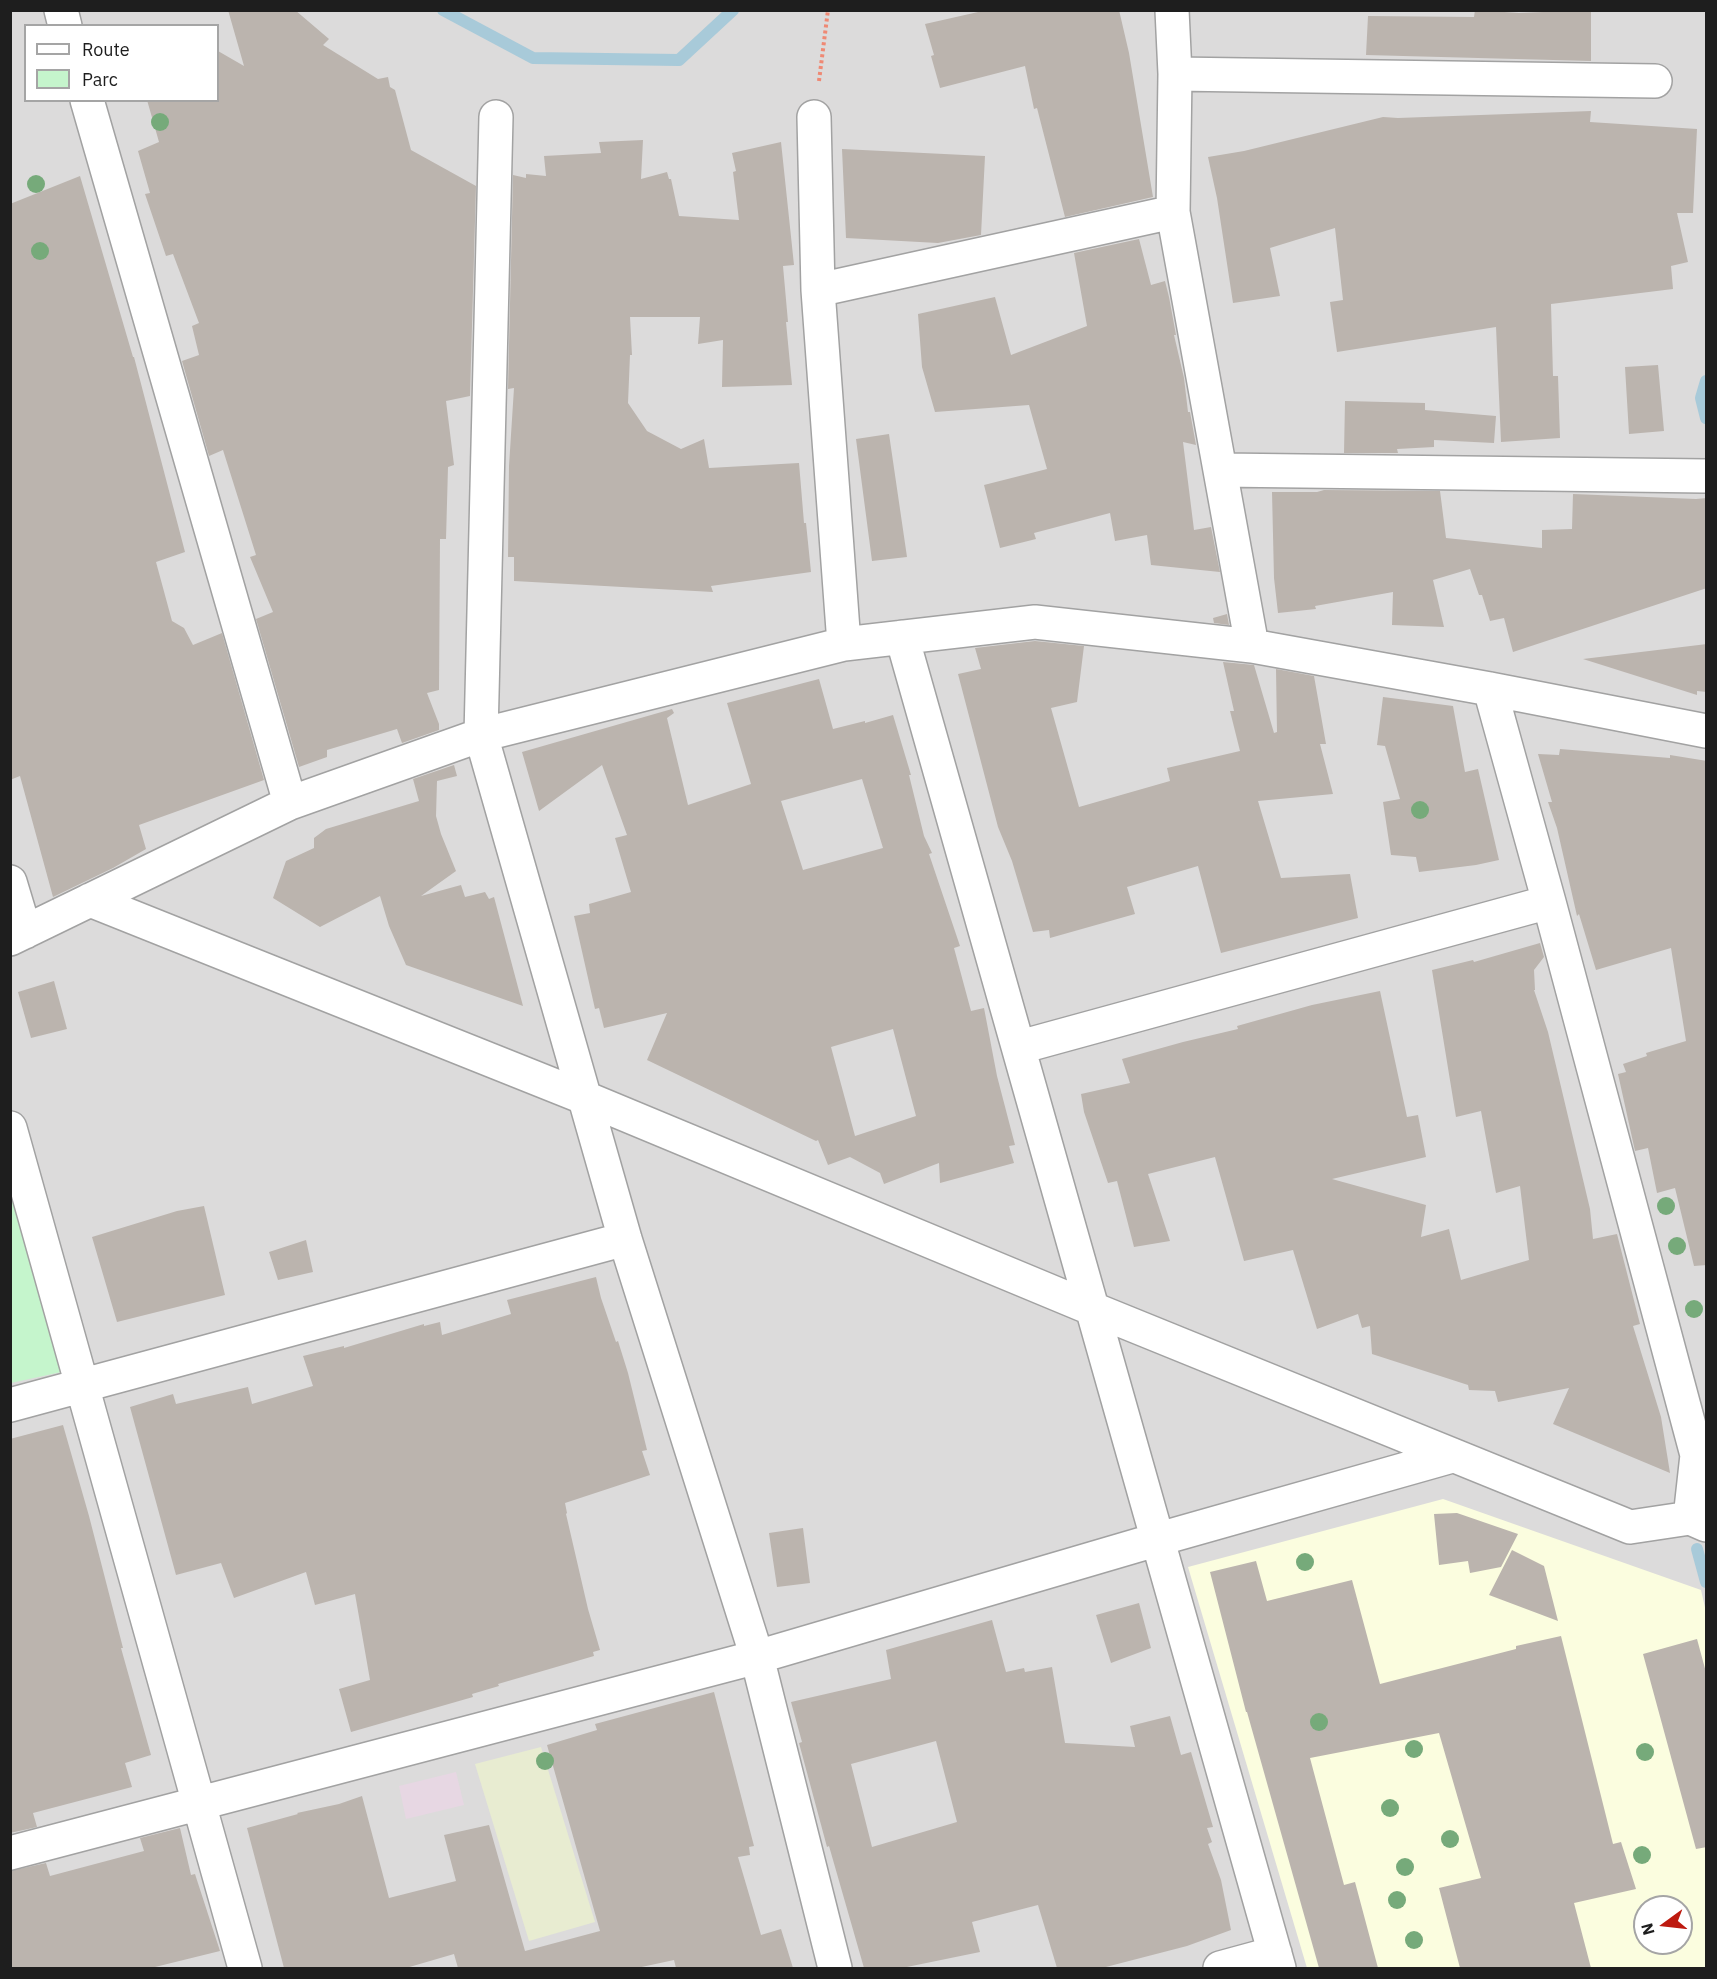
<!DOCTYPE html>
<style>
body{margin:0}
#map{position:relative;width:1717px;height:1979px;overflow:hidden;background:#eeece5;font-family:"IBM Plex Sans",sans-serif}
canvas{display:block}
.frame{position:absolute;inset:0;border:12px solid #1e1e1e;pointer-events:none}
.legend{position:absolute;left:24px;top:24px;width:195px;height:78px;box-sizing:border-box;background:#fff;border:2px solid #a5a5a5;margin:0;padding:8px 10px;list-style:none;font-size:18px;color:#1e1e1e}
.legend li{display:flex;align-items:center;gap:12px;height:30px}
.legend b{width:30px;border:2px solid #a5a5a5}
.north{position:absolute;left:1633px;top:1895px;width:60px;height:60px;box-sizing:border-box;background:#fff;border:2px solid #a5a5a5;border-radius:50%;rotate:255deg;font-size:16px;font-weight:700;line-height:24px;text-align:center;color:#1e1e1e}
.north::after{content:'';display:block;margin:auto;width:21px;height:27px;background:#bd1a0f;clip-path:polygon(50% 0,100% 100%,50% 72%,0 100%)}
</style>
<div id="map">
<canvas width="1717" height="1979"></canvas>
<div class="frame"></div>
<ul class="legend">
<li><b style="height:8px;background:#fff"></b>Route</li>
<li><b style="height:16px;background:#c5f5cc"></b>Parc</li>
</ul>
<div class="north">N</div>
</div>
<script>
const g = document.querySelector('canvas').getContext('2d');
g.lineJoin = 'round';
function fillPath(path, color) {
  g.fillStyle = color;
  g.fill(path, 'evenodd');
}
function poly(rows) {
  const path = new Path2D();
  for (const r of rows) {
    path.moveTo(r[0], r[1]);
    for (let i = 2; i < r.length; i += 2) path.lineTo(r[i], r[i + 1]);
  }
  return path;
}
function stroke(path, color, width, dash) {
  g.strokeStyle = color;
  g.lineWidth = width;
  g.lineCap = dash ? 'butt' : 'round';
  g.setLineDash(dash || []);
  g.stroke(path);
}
const residential = poly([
 [11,11,1706,11,1706,1968,11,1968],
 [26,26,218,26,218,100,26,100],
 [1645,1907,1681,1907,1681,1943,1645,1943]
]);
const industrial = poly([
 [456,1772,464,1805,406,1819,399,1786]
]);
const education = poly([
 [1443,1499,1701,1590,1706,1612,1706,1968,1307,1968,1188,1567],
 [1645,1907,1681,1907,1681,1943,1645,1943]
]);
const farmland = poly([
 [541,1747,595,1922,529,1941,475,1764]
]);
const park = poly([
 [10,1168,66,1371,11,1383,10,1383]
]);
const stream = poly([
 [443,10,533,58,679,60,733,10],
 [1706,381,1701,398,1706,418],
 [1697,1549,1706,1582]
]);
const building = poly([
 [228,10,295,10,329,39,323,45,378,79,388,77,390,87,395,90,411,150,476,186,470,396,446,401,454,465,448,467,446,539,440,539,439,690,427,693,439,724,439,730,402,743,397,729,327,750,327,757,299,767,256,619,273,612,250,557,256,555,223,450,209,456,182,361,199,355,192,326,199,323,173,254,166,256,145,194,150,193,138,151,159,142,147,100,218,100,218,51,244,66],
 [987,10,1119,10,1129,53,1153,197,1065,217,1037,108,1034,109,1025,66,940,88,931,56,934,55,925,24],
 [1475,10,1519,13,1591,10,1591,61,1366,55,1368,16,1474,17],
 [1591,111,1590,122,1697,129,1693,213,1677,213,1688,262,1671,266,1673,289,1551,304,1553,376,1558,376,1560,438,1501,442,1496,327,1337,352,1330,302,1343,300,1335,228,1270,248,1280,296,1233,303,1217,198,1208,157,1244,151,1383,117,1398,118],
 [643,140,641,179,667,172,669,179,671,179,679,216,739,220,733,172,736,171,732,153,781,142,794,265,783,266,788,322,786,322,792,385,722,387,723,340,698,344,700,317,630,317,632,355,630,355,628,403,647,431,681,449,704,439,709,468,799,463,804,523,806,523,811,572,711,586,713,592,514,581,514,557,508,557,509,466,514,388,508,389,513,175,526,178,526,174,546,176,544,156,601,153,599,142],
 [842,149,985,156,981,235,938,243,846,238],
 [80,176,133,357,134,357,185,552,156,562,172,621,184,628,193,645,222,633,264,780,139,825,146,849,113,868,53,897,20,776,10,780,10,204],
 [1139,239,1151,285,1165,281,1169,297,1176,335,1174,335,1184,378,1188,412,1190,412,1196,445,1183,442,1194,530,1211,527,1220,572,1151,565,1147,535,1115,541,1110,513,1034,533,1036,539,1000,548,984,485,1047,469,1029,405,935,412,922,367,918,314,995,297,1011,355,1087,326,1074,253],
 [1658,365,1664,431,1629,434,1625,367],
 [1345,401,1425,403,1425,410,1496,416,1494,443,1434,440,1434,447,1397,449,1398,453,1344,453],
 [889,434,907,557,872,561,856,439],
 [1324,490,1440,491,1446,538,1542,548,1542,530,1572,529,1573,494,1696,499,1707,498,1707,588,1513,652,1504,618,1490,621,1482,595,1479,595,1470,569,1433,580,1444,627,1392,625,1393,592,1315,606,1316,609,1278,613,1274,578,1272,492,1317,492],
 [1227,614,1229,625,1214,623,1213,618],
 [1035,641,1084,646,1077,702,1051,708,1079,807,1170,781,1167,768,1240,751,1230,711,1234,711,1223,662,1254,665,1274,733,1277,732,1276,669,1314,676,1326,744,1320,744,1333,794,1258,801,1281,878,1350,874,1358,918,1221,953,1198,866,1127,887,1135,914,1050,938,1049,930,1033,932,1012,861,998,827,958,674,981,669,975,648],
 [1707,644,1707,692,1697,691,1697,695,1583,659],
 [819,679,833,729,865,721,865,723,893,715,911,775,909,775,924,836,932,853,929,854,960,946,954,948,971,1011,984,1008,997,1076,1015,1145,1009,1146,1014,1163,940,1183,939,1163,884,1184,880,1173,850,1157,828,1165,818,1140,816,1141,647,1060,667,1013,604,1028,599,1008,595,1009,574,916,590,913,589,904,631,892,615,838,627,835,602,765,539,811,522,752,672,709,674,713,667,718,688,805,751,784,727,703],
 [862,779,883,848,803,870,781,801],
 [893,1029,916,1116,855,1136,831,1047],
 [1383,697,1453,706,1465,772,1478,769,1499,860,1476,865,1419,872,1416,857,1391,855,1383,802,1400,799,1385,746,1377,745],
 [1560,749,1670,758,1670,755,1707,761,1707,1265,1694,1266,1675,1188,1657,1193,1648,1148,1635,1151,1618,1074,1626,1072,1623,1064,1647,1056,1646,1053,1686,1041,1671,948,1596,970,1579,914,1577,916,1557,828,1548,802,1552,802,1538,754,1559,755],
 [454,765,457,776,437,781,436,816,441,834,456,871,421,896,461,885,465,897,485,892,489,899,494,897,523,1006,406,965,389,926,380,896,320,927,273,898,286,861,314,848,314,838,326,829,419,801,413,779],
 [1540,943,1544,957,1534,970,1535,990,1534,990,1548,1032,1590,1209,1593,1239,1617,1234,1640,1324,1633,1326,1661,1417,1670,1473,1553,1424,1569,1388,1498,1402,1495,1391,1469,1390,1468,1385,1372,1354,1370,1326,1362,1328,1358,1314,1317,1329,1293,1250,1244,1261,1215,1157,1148,1174,1170,1241,1134,1247,1117,1181,1108,1183,1084,1112,1081,1094,1130,1083,1122,1059,1183,1042,1238,1029,1237,1026,1312,1005,1380,991,1407,1117,1418,1115,1426,1157,1332,1179,1426,1205,1421,1237,1449,1229,1461,1280,1529,1260,1520,1186,1496,1193,1481,1111,1456,1117,1432,970,1473,960,1474,962],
 [54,981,67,1029,31,1038,18,992],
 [204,1206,225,1295,117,1322,92,1237,177,1211],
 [306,1240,313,1272,278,1280,269,1252],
 [596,1277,601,1298,616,1342,618,1341,628,1373,647,1450,642,1451,650,1475,565,1503,567,1513,566,1514,588,1609,600,1650,593,1652,594,1656,498,1684,499,1686,472,1694,473,1697,351,1732,339,1689,370,1680,355,1594,315,1605,306,1572,234,1598,221,1563,176,1575,130,1407,173,1394,176,1404,248,1387,252,1404,313,1386,303,1356,344,1346,344,1348,424,1324,424,1326,440,1322,442,1335,511,1314,507,1300],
 [63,1425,89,1516,123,1648,121,1648,151,1755,125,1763,132,1787,33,1813,37,1827,10,1833,10,1439],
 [1457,1513,1518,1534,1501,1567,1470,1573,1468,1561,1439,1565,1434,1514],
 [803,1528,810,1583,777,1587,769,1533],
 [1512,1550,1544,1566,1558,1621,1489,1595],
 [1256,1561,1267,1601,1352,1580,1380,1684,1516,1649,1516,1646,1561,1636,1613,1844,1621,1842,1636,1889,1574,1903,1591,1968,1460,1968,1439,1888,1481,1878,1439,1733,1310,1758,1344,1885,1355,1882,1378,1968,1319,1968,1247,1712,1246,1712,1210,1572],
 [1139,1603,1151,1648,1111,1663,1096,1615],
 [992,1620,1006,1672,1024,1668,1025,1672,1052,1667,1065,1743,1135,1747,1130,1726,1170,1716,1181,1755,1191,1752,1213,1827,1207,1828,1212,1842,1208,1844,1221,1880,1231,1930,1187,1946,1102,1968,1057,1968,1038,1905,972,1922,980,1952,902,1968,864,1968,829,1846,827,1847,799,1743,802,1742,791,1702,891,1679,886,1650],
 [936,1741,957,1822,872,1847,851,1764],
 [1697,1639,1707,1676,1707,1847,1696,1849,1643,1654],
 [714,1692,754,1846,749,1847,750,1855,738,1857,761,1935,781,1929,793,1968,676,1968,674,1960,637,1968,458,1968,454,1954,406,1968,284,1968,247,1828,298,1814,297,1813,339,1804,362,1796,389,1898,456,1881,444,1835,489,1825,525,1951,600,1931,547,1745,597,1730,595,1724],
 [180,1828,191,1875,195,1874,220,1951,151,1968,10,1968,10,1871,46,1863,50,1876,144,1851,140,1838]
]);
const path = poly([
 [819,81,828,10]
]);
const minor = poly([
 [61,10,65,26],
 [1175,74,1655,81],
 [87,100,290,803],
 [496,117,481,735,625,1239,757,1657,835,1968],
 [814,117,818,290,844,644],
 [1173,212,1252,646],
 [818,290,1173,212,1175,74,1172,10],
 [1221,470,1706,476],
 [902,637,1279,1968],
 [1490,689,1549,902,1697,1455,1690,1518],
 [10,882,25,932],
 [90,900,583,1097,1093,1309,1630,1527,1690,1518,1706,1525],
 [10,939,290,803,481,735,844,644,1035,622,1252,646,1490,689,1706,731],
 [1020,1047,1549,902],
 [10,1128,245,1968],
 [10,1405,625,1239],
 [10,1853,757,1657,1159,1539,1452,1456],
 [1220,1968,1275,1953]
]);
const trees = [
 [160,122],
 [36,184],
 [40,251],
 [1420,810],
 [1666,1206],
 [1677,1246],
 [1694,1309],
 [1305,1562],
 [1319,1722],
 [1414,1749],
 [1645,1752],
 [545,1761],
 [1390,1808],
 [1450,1839],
 [1642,1855],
 [1405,1867],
 [1397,1900],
 [1414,1940]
];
fillPath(residential, '#dcdbdb');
fillPath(industrial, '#e7d7e3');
fillPath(education, '#fbfddf');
fillPath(farmland, '#e8ecd1');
fillPath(park, '#c5f5cc');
stroke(stream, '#a8cad9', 12);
fillPath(building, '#bbb4ae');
stroke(minor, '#a2a2a2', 36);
stroke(path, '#ef8974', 4, [3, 3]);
stroke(minor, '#fff', 33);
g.fillStyle = '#76aa7a';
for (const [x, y] of trees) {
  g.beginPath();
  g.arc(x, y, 9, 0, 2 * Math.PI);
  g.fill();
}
</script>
